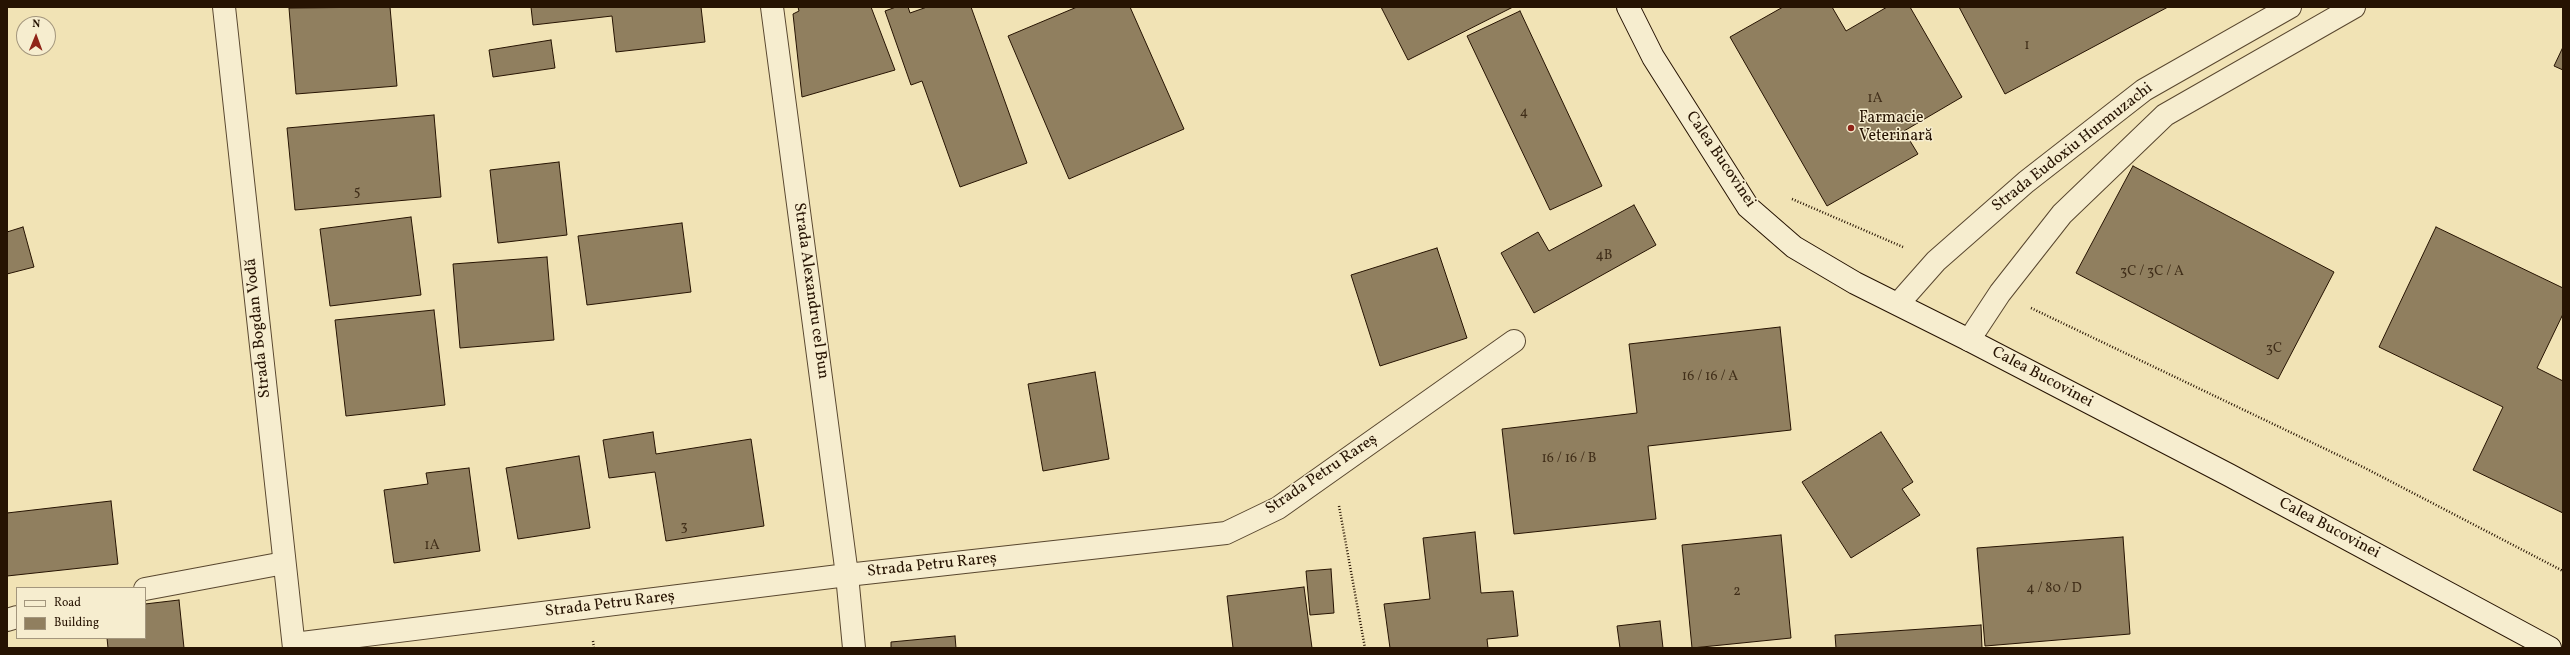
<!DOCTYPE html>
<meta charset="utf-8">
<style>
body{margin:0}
#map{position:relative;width:2570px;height:655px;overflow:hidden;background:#f1e3b5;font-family:Vollkorn,serif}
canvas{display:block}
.frame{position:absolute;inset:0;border:8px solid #261302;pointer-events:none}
.legend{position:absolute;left:16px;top:587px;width:130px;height:52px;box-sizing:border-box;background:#f6edcf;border:1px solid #a3967d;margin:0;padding:5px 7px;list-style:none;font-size:12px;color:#261302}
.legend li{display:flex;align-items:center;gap:8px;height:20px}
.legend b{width:20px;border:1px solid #a3967d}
.north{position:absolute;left:16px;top:16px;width:40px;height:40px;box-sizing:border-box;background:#f6edcf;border:1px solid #a3967d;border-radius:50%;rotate:1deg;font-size:11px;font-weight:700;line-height:16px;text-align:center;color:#261302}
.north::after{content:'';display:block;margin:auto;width:14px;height:18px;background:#8f2418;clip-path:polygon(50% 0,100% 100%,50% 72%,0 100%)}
</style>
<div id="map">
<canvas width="2570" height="655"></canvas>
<div class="frame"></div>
<ul class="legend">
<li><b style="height:5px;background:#f6edcf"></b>Road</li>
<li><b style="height:11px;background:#907f5f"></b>Building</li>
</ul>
<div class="north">N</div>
</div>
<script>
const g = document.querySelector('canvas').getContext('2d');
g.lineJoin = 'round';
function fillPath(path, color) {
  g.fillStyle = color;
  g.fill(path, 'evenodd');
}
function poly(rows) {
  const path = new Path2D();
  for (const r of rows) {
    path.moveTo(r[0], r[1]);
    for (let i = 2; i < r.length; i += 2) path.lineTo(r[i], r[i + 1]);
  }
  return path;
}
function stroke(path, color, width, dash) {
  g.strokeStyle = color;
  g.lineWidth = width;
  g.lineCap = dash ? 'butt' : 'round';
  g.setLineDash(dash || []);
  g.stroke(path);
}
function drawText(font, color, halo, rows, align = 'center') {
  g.font = font + ' Vollkorn,serif';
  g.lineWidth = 3;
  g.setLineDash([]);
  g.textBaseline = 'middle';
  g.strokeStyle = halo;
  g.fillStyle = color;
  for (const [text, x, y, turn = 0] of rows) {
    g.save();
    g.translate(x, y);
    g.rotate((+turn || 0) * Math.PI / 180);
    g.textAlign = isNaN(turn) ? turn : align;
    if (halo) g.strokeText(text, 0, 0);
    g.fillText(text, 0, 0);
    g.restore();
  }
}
const building = poly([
 [390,7,397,86,296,94,289,8,390,7],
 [531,7,701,7,705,42,616,52,612,16,533,25,531,7],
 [798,7,871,7,895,70,802,97,793,14,799,11,798,7],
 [896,7,908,7,910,13,927,7,971,7,1027,163,960,187,922,81,911,85,885,11,896,7],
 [1077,7,1130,7,1184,129,1069,179,1008,36,1077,7],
 [1381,7,1513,7,1408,60,1381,7],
 [1783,7,1832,7,1846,31,1887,7,1910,7,1962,97,1904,131,1918,154,1827,206,1730,37,1783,7],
 [1959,7,2168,7,2005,94,1959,7],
 [1520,11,1602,186,1550,210,1467,36,1520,11],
 [551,40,555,68,493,77,489,50,551,40],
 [2563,47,2563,70,2554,66,2563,47],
 [434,115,441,197,295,210,287,128,434,115],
 [559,162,567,235,498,243,490,170,559,162],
 [2133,166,2334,272,2278,379,2076,273,2133,166],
 [1634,205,1656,245,1534,313,1501,253,1538,232,1549,251,1634,205],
 [411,217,421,295,330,306,320,229,411,217],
 [682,223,691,292,587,305,578,236,682,223],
 [23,227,34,267,7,274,7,232,23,227],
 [2436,227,2563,288,2563,314,2537,368,2563,381,2563,513,2473,470,2503,407,2379,347,2436,227],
 [1437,248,1467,338,1380,366,1351,275,1437,248],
 [547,257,554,340,460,348,453,264,547,257],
 [434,310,445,405,346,416,335,320,434,310],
 [1780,327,1791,430,1648,446,1656,519,1514,534,1502,429,1637,413,1629,344,1780,327],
 [1095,372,1109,459,1043,471,1028,384,1095,372],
 [653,432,656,454,751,439,764,526,666,541,655,472,609,478,603,440,653,432],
 [1881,432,1913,482,1902,489,1920,515,1851,558,1802,482,1881,432],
 [579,456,590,528,518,539,506,468,579,456],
 [469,468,480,551,394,563,384,490,428,484,426,473,469,468],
 [111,501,118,564,7,576,7,513,111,501],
 [1475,532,1481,593,1513,591,1518,636,1487,639,1488,648,1390,648,1384,604,1430,599,1423,538,1475,532],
 [1781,535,1791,638,1692,648,1682,545,1781,535],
 [2123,537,2130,634,1985,646,1977,548,2123,537],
 [1331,569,1334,613,1310,615,1306,571,1331,569],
 [1304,587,1312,648,1233,648,1227,596,1304,587],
 [179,600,184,648,108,648,107,638,145,638,145,604,179,600],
 [1660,621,1663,648,1620,648,1617,626,1660,621],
 [1981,625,1982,648,1836,648,1835,635,1981,625],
 [955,636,956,648,891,648,891,642,955,636]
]);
const path = poly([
 [1792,199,1903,247],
 [2031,308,2363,467,2563,571],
 [1339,506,1365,648],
 [593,641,594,648]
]);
const service = poly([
 [847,575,854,648],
 [145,589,284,563],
 [7,620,17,617]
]);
const minor = poly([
 [772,7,847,575],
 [1898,304,1936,261,2026,182,2144,90,2290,7],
 [1969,340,2000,293,2062,214,2165,115,2354,7],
 [294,644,847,575,1226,533,1278,508,1514,341]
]);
const tertiary = poly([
 [224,7,294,648]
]);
const secondary = poly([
 [1628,7,1653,57,1748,207,1794,247,1855,283,1969,340,2229,475,2550,648]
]);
const markers = [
 [1851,128,4,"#8f2418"]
];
const numberNames = [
 ["1",2027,46],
 ["1A",1875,99],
 ["4",1524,113],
 ["5",357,192],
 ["4B",1604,256],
 ["3C / 3C / A",2152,272],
 ["3C",2274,349],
 ["16 / 16 / A",1710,377],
 ["16 / 16 / B",1569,459],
 ["3",684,527],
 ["1A",432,546],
 ["4 / 80 / D",2054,589],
 ["2",1737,592]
];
const poiNames = [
 ["Farmacie",1859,119],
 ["Veterinară",1859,137]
];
const streetNames = [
 ["Strada Eudoxiu Hurmuzachi",2073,148,-38],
 ["Calea Bucovinei",1720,160,56],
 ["Strada Alexandru cel Bun",810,291,82],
 ["Strada Bogdan Vodă",259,328,-96],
 ["Calea Bucovinei",2042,378,28],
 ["Strada Petru Rareș",1322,475,-34],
 ["Calea Bucovinei",2329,529,28],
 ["Strada Petru Rareș",932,566,-6],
 ["Strada Petru Rareș",610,605,-7]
];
fillPath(building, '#907f5f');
stroke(building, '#261302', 1);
stroke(service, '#59472f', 24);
stroke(minor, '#59472f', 24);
stroke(tertiary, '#59472f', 24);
stroke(secondary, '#261302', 24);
stroke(path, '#261302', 2.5, [1, 2]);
stroke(service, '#f6edcf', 22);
stroke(minor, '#f6edcf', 22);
stroke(tertiary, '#f6edcf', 22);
stroke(secondary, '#f6edcf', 22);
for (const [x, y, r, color] of markers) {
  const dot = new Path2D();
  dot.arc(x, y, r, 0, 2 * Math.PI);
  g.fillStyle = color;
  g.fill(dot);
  stroke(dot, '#f6edcf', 1.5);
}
drawText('14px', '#402e19', null, numberNames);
drawText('16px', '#261302', '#f6edcf', poiNames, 'left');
drawText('16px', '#261302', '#f6edcf', streetNames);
</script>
